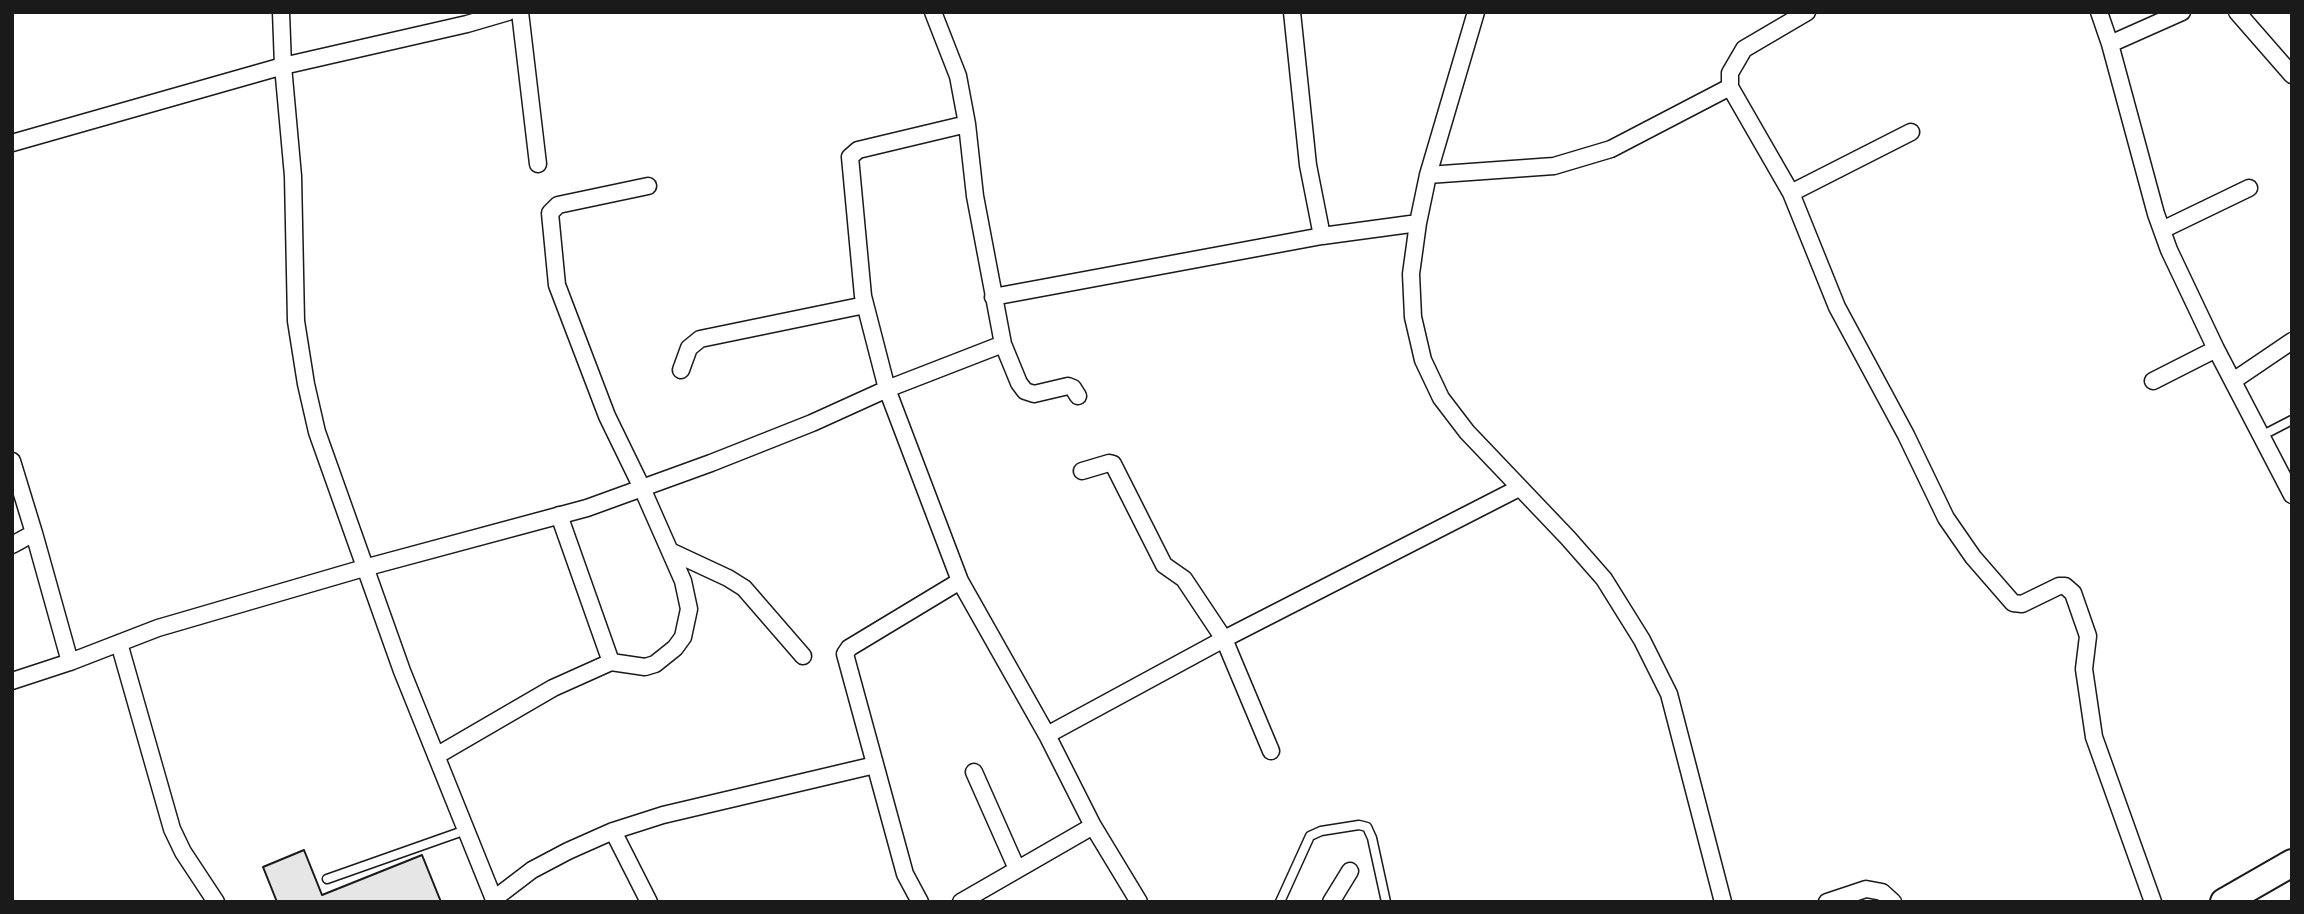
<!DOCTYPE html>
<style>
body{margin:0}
#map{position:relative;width:2304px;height:914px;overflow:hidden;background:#fff;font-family:"Noto Sans",sans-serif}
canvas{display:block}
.frame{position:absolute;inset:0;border:14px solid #1a1a1a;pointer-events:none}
</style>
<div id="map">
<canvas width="2304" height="914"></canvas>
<div class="frame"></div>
</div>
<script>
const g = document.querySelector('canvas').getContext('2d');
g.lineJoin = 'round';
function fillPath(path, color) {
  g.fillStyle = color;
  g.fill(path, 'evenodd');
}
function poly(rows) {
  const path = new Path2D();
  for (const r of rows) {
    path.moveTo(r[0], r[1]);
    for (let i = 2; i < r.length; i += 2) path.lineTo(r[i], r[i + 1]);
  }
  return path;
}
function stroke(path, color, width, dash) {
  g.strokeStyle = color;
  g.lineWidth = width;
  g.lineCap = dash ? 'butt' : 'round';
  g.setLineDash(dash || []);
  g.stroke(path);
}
const building = poly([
 [304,850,322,895,422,855,441,902,277,902,263,867,304,850]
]);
const service = poly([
 [2261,436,2292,420],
 [327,879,466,830],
 [1280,902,1310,836,1321,831,1359,825,1367,827,1372,838,1386,902]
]);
const minor = poly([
 [281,12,283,66,293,176,296,321,306,384,317,432,402,671,495,902],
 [520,12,538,164],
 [1292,12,1308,165,1322,236],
 [1476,12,1428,175,1418,223,1411,274,1413,317,1423,360,1441,398,1467,432,1568,538,1604,579,1642,640,1669,694,1723,902],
 [1807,12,1744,49,1730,73,1730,87,1791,193,1837,307,1906,435,1946,518,1973,557,2013,603,2022,604,2059,586,2065,586,2073,593,2088,636,2084,669,2094,737,2153,902],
 [2099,12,2110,44,2156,214,2169,250,2216,349,2292,495],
 [2237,12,2292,75],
 [2110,44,2182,12],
 [967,124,858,150,850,157,863,296,887,389,960,581,1047,735,1224,639,1519,488],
 [12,143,283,66,467,24,508,12],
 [1428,175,1554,166,1611,149,1730,87],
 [1791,193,1911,132],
 [2162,230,2249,188],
 [993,297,1322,236,1418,223],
 [1003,344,1019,383,1025,391,1034,394,1068,386,1073,388,1078,396],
 [681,370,689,348,700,339,865,305],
 [2153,381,2216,349],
 [2233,381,2292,341],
 [12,461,34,533,12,545],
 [1082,471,1109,463,1113,464,1164,565,1184,579,1224,639,1271,751],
 [559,515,611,662],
 [34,533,70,662],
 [670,551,728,578,744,588,803,656],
 [119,643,172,829,183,852,216,902],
 [12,681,70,662,158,628,364,568,587,508,711,463,812,423,887,389,1003,344,975,196,967,124,958,76,933,12],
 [1047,735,1093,826,1139,902],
 [436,756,553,688,611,662,645,667,655,664,675,648,683,637,689,609,683,581,642,488,607,416,557,285,550,213,558,205,648,186],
 [974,772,1017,869],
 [613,831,649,902],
 [494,899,532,870,568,851,613,831,663,815,875,765],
 [920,902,905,874,845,654,849,648,960,581],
 [961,902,1093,826],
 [1331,902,1350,871],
 [1827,902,1866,889,1882,892,1893,902]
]);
const primary = poly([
 [2224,902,2292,863]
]);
fillPath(building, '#e6e6e6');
stroke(building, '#1a1a1a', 2);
stroke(service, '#1a1a1a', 11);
stroke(minor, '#1a1a1a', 19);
stroke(primary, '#1a1a1a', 30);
stroke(service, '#fff', 8);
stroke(minor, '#fff', 16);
stroke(primary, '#fff', 26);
</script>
